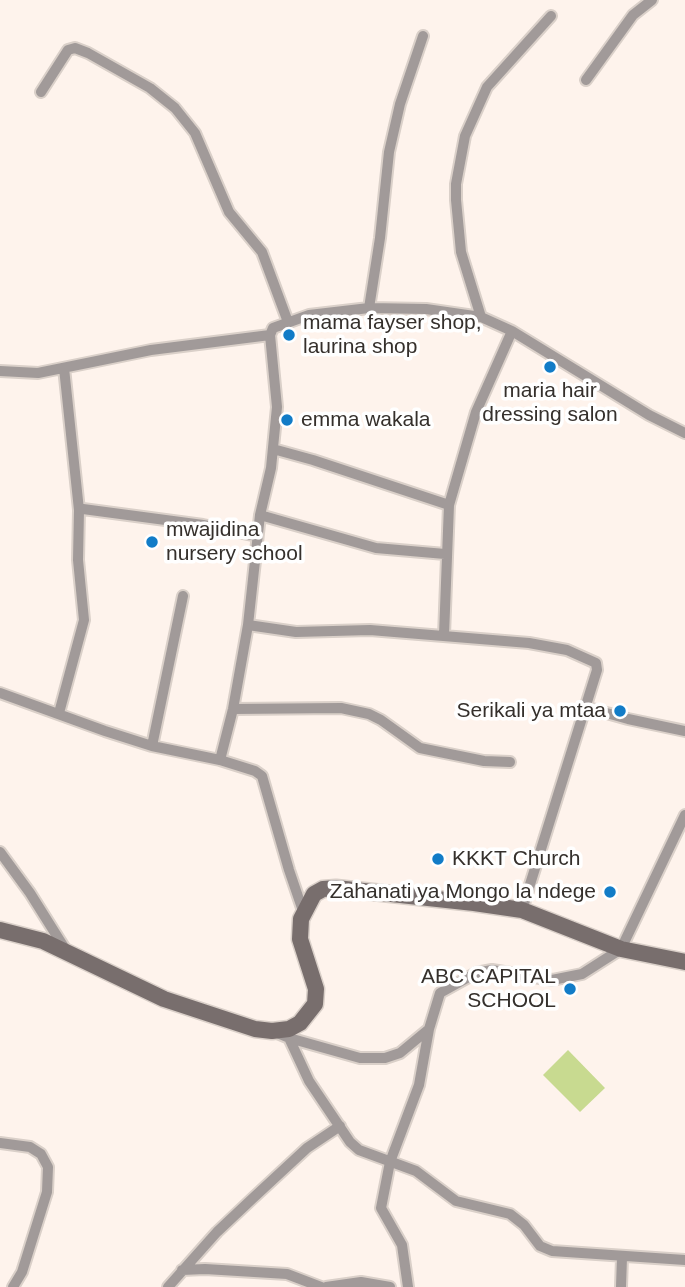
<!DOCTYPE html>
<style>
body{margin:0}
canvas{display:block;background:#fef3ec}
</style>
<canvas width="685" height="1287"></canvas>
<script>
const g = document.querySelector('canvas').getContext('2d');
g.lineJoin = 'round';
function fillPath(path, color) {
  g.fillStyle = color;
  g.fill(path, 'evenodd');
}
function poly(rows) {
  const path = new Path2D();
  for (const r of rows) {
    path.moveTo(r[0], r[1]);
    for (let i = 2; i < r.length; i += 2) path.lineTo(r[i], r[i + 1]);
  }
  return path;
}
function stroke(path, color, width, dash) {
  g.strokeStyle = color;
  g.lineWidth = width;
  g.lineCap = dash ? 'butt' : 'round';
  g.setLineDash(dash || []);
  g.stroke(path);
}
function drawText(font, color, halo, rows, align = 'center') {
  g.font = font + ' Helvetica,sans-serif';
  g.lineWidth = 7;
  g.setLineDash([]);
  g.textBaseline = 'middle';
  g.strokeStyle = halo;
  g.fillStyle = color;
  for (const [text, x, y, turn = 0] of rows) {
    g.save();
    g.translate(x, y);
    g.rotate((+turn || 0) * Math.PI / 180);
    g.textAlign = isNaN(turn) ? turn : align;
    if (halo) g.strokeText(text, 0, 0);
    g.fillText(text, 0, 0);
    g.restore();
  }
}
const green = poly([
 [568,1050,605,1088,580,1112,543,1075]
]);
const street = poly([
 [586,80,633,15,652,0],
 [41,92,68,50,75,48,88,53,150,88,175,108,195,133,229,212,262,252,288,322],
 [369,308,380,238,389,152,400,104,423,36],
 [481,317,461,252,456,200,456,184,465,136,487,87,551,16],
 [64,368,79,510],
 [0,371,38,373,151,350,270,335],
 [273,449,313,460,449,505],
 [260,515,376,548,445,554],
 [248,625,296,632,370,630,529,643,567,650,596,663,597,670,522,910],
 [444,635,449,505,476,412,512,331],
 [0,693,105,731,152,746,220,760,255,771,262,776,289,870,303,911],
 [585,707,628,719,685,731],
 [233,709,341,708,369,714,381,720,420,748,484,761,510,762],
 [59,713,84,620,78,560,79,510,83,509,203,525,257,536],
 [152,746,183,596],
 [220,760,233,709,248,625,260,515,271,468,277,407,270,335,273,328,309,315,369,308,426,309,481,317,512,331,649,415,685,433],
 [0,852,30,893,67,952],
 [275,1032,289,1038,360,1058,385,1058,400,1053,429,1029,440,993,476,973,492,970,552,980,582,974,621,949,685,815],
 [289,1038,309,1081,350,1142,359,1150,416,1171,456,1201,510,1214,524,1225,540,1246,552,1251,685,1260],
 [0,1143,30,1147,41,1154,48,1167,47,1192,22,1272,13,1287],
 [182,1270,205,1269,287,1274,321,1287],
 [168,1287,217,1232,252,1199,307,1148,340,1126],
 [326,1287,361,1282,390,1287],
 [408,1287,402,1245,381,1208,390,1162,419,1085,429,1029],
 [621,1287,622,1257]
]);
const secondary = poly([
 [0,930,43,941,164,999,255,1029,272,1031,289,1029,300,1023,315,1004,316,989,300,939,301,919,314,894,323,889,336,888,474,903,522,910,621,949,685,962]
]);
const markers = [
 [289,335,7,"#127cc7"],
 [550,367,7,"#127cc7"],
 [287,420,7,"#127cc7"],
 [152,542,7,"#127cc7"],
 [620,711,7,"#127cc7"],
 [438,859,7,"#127cc7"],
 [610,892,7,"#127cc7"],
 [570,989,7,"#127cc7"]
];
const poiNames = [
 ["mama fayser shop,",303,323],
 ["laurina shop",303,347],
 ["maria hair",550,391,"center"],
 ["dressing salon",550,415,"center"],
 ["emma wakala",301,420],
 ["mwajidina",166,530],
 ["nursery school",166,554],
 ["Serikali ya mtaa",606,711,"right"],
 ["KKKT Church",452,859],
 ["Zahanati ya Mongo la ndege",596,892,"right"],
 ["ABC CAPITAL",556,977,"right"],
 ["SCHOOL",556,1001,"right"]
];
fillPath(green, '#c8da90');
stroke(street, '#dad0c9', 14);
stroke(secondary, '#dad0c9', 19);
stroke(street, '#a19a99', 10);
stroke(secondary, '#786e6d', 16);
for (const [x, y, r, color] of markers) {
  const dot = new Path2D();
  dot.arc(x, y, r, 0, 2 * Math.PI);
  g.fillStyle = color;
  g.fill(dot);
  stroke(dot, '#fff', 2.5);
}
drawText('21px', '#35302c', '#fff', poiNames, 'left');
</script>
